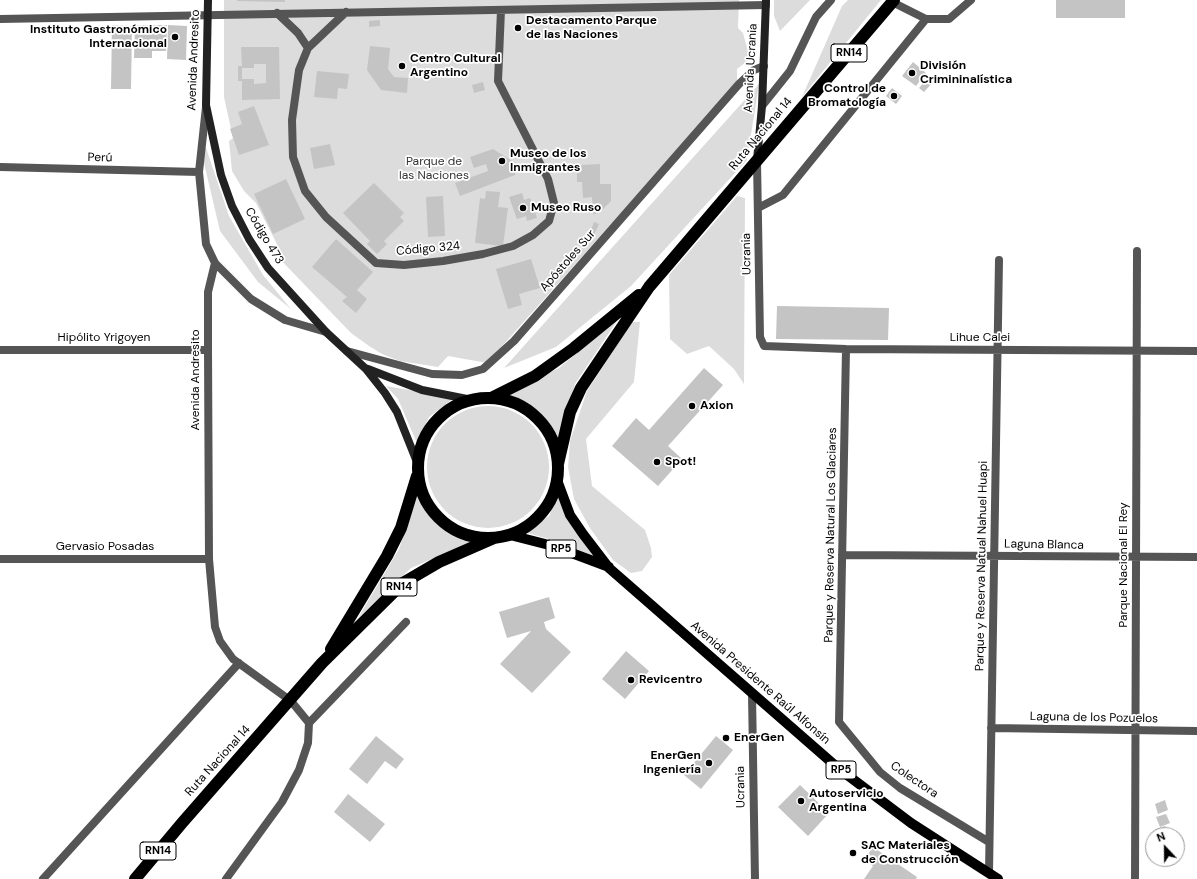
<!DOCTYPE html>
<meta charset="utf-8">
<style>
body{margin:0}
#map{position:relative;width:1197px;height:879px;overflow:hidden;background:#fff;font-family:"DM Sans",sans-serif}
canvas{display:block}
.north{position:absolute;left:1145px;top:827px;width:40px;height:40px;box-sizing:border-box;background:#fff;border:1px solid #999;border-radius:50%;rotate:338deg;font-size:11px;font-weight:700;line-height:16px;text-align:center;color:#000}
.north::after{content:'';display:block;margin:auto;width:14px;height:18px;background:#000;clip-path:polygon(50% 0,100% 100%,50% 72%,0 100%)}
</style>
<div id="map">
<canvas width="1197" height="879"></canvas>
<div class="north">N</div>
</div>
<script>
const g = document.querySelector('canvas').getContext('2d');
g.lineJoin = 'round';
function fillPath(path, color) {
  g.fillStyle = color;
  g.fill(path, 'evenodd');
}
function poly(rows) {
  const path = new Path2D();
  for (const r of rows) {
    if (r.length === 3) {
      path.moveTo(r[0] + r[2], r[1]);
      path.arc(r[0], r[1], r[2], 0, 2 * Math.PI);
      continue;
    }
    path.moveTo(r[0], r[1]);
    for (let i = 2; i < r.length; i += 2) path.lineTo(r[i], r[i + 1]);
  }
  return path;
}
function stroke(path, color, width, dash) {
  g.strokeStyle = color;
  g.lineWidth = width;
  g.lineCap = dash ? 'butt' : 'round';
  g.setLineDash(dash || []);
  g.stroke(path);
}
function drawText(font, color, halo, rows, align = 'center') {
  g.font = font + ' "DM Sans",sans-serif';
  g.lineWidth = 3.5;
  g.setLineDash([]);
  g.textBaseline = 'middle';
  g.strokeStyle = halo;
  g.fillStyle = color;
  for (const [text, x, y, turn = 0] of rows) {
    g.save();
    g.translate(x, y);
    g.rotate((+turn || 0) * Math.PI / 180);
    g.textAlign = isNaN(turn) ? turn : align;
    if (halo) g.strokeText(text, 0, 0);
    g.fillText(text, 0, 0);
    g.restore();
  }
}
const green = poly([
 [224,0,739,0,738,28,743,33,750,59,737,69,737,83,487,363,448,356,438,367,400,361,382,354,369,346,351,333,277,256,281,252,256,203,244,191,232,171,229,141,233,138,224,97],
 [774,0,810,0,780,31,774,16],
 [848,0,881,0,802,97,842,6],
 [759,84,747,160,631,286,556,347,504,368],
 [200,146,206,148,229,216,263,275,291,309,258,282,220,231],
 [737,196,745,198,744,384,734,369,709,346,687,354,670,339,669,275],
 [619,318,575,384,558,439,540,413,506,393,559,368],
 [632,322,640,322,634,382,586,439,592,486,645,530,651,548,652,557,642,571,631,573,613,560,590,528,574,499,568,467,570,441,587,391],
 [386,386,409,390,453,399,429,417,417,443,398,399],
 [488,467,61],
 [559,492,594,556,559,542,524,532,549,516],
 [418,494,432,518,449,532,474,541,411,568,358,618,399,549]
]);
const building = poly([
 [237,0,285,0,285,2,237,1],
 [1056,0,1125,0,1125,18,1056,18],
 [380,20,380,26,369,27,369,21],
 [112,25,132,26,131,89,111,89],
 [135,25,167,25,166,51,152,51,152,58,134,58],
 [168,25,187,26,186,60,167,59],
 [749,39,755,39,755,52,749,51],
 [370,46,390,48,388,69,394,77,408,78,407,93,381,90,367,70],
 [241,47,279,47,280,99,242,100,242,81,238,81,238,66,242,66],
 [254,64,266,64,266,83,254,84,254,79,242,79,242,68,254,68],
 [913,62,926,73,916,86,902,76],
 [317,71,349,74,347,89,338,88,337,99,314,97],
 [928,78,933,82,924,92,919,88],
 [483,82,485,90,474,93,472,85],
 [892,88,902,96,896,104,886,96],
 [254,106,269,145,239,155,230,129,242,124,238,112],
 [330,144,335,165,314,169,310,148],
 [493,149,517,164,515,175,460,196,455,183,488,171,486,164,474,168,470,157],
 [600,164,600,184,611,184,611,201,599,213,593,214,592,197,583,198,582,182,577,182,577,171,582,171,581,165],
 [286,179,305,219,273,234,254,194],
 [374,183,404,213,400,217,404,221,384,241,387,244,377,254,367,244,370,241,343,213],
 [486,191,500,192,498,207,508,208,503,246,475,243,480,198,485,199],
 [522,193,524,200,530,198,537,218,527,221,526,216,517,219,509,197],
 [443,196,445,236,428,237,426,197],
 [594,222,599,224,594,235,590,233],
 [336,239,373,272,357,290,367,299,356,313,342,301,347,297,312,267],
 [531,259,540,288,519,294,522,305,508,309,496,269],
 [777,306,889,308,888,340,776,339],
 [704,368,723,385,668,446,682,459,658,486,612,446,636,418,649,430],
 [549,597,555,618,544,622,546,629,571,652,532,693,500,664,531,631,507,638,499,612],
 [626,651,649,671,625,699,602,679],
 [376,736,404,759,396,769,385,761,367,784,349,769],
 [716,736,733,750,701,789,684,775],
 [800,785,829,813,808,836,778,807],
 [348,794,385,824,370,842,334,812],
 [1165,800,1168,810,1158,814,1155,804],
 [1166,814,1170,823,1160,827,1156,817],
 [1165,826,1169,835,1157,835,1155,830],
 [873,847,917,877,916,879,864,879,873,866,864,860]
]);
const street = poly([
 [892,2,926,19,949,19,971,0],
 [346,12,308,48,299,70,292,120,293,157,305,191,326,217,376,263,404,265,443,261,483,254,513,246,533,235,549,221,554,203,548,179,498,81,501,10],
 [277,13,298,33,308,48],
 [0,19,766,5],
 [762,106,790,71,816,17,831,0],
 [206,107,199,172,206,244,215,263,251,299,285,320,326,332],
 [757,161,760,337,764,346,846,349,1197,351],
 [0,167,199,172],
 [758,208,783,195,926,19],
 [215,263,208,292,208,350,209,559,215,627,220,641,233,659,291,701,309,723],
 [846,349,839,722,880,772,900,788,989,842],
 [0,350,208,350],
 [347,351,432,374,462,375,483,369,514,341,739,84,754,70,764,66],
 [842,555,1197,557],
 [0,559,209,559],
 [752,694,755,879],
 [991,728,1197,731],
 [989,873,999,260],
 [43,879,239,663],
 [226,879,282,802,299,770,308,743,309,723,406,622],
 [1135,879,1137,251]
]);
const secondary = poly([
 [208,0,206,105,221,175,232,206,249,239,268,268,326,332,366,369,385,393,397,412,417,462],
 [757,160,762,106,766,0],
 [368,369,422,390,472,400]
]);
const primary = poly([
 [557,480,570,515,583,534,609,568,838,768,911,823,998,879],
 [510,535,553,546,609,567]
]);
const highway = poly([
 [491,398,535,376,574,348,639,295],
 [488,468,70],
 [558,464,570,412,581,388,649,287,894,0],
 [331,649,387,556,401,528,417,476],
 [135,879,182,823,322,663,403,583,439,562,494,538]
]);
const markers = [
 [518,28,4,"#000"],
 [175,37,4,"#000"],
 [402,66,4,"#000"],
 [912,73,4,"#000"],
 [894,96,4,"#000"],
 [502,161,4,"#000"],
 [523,208,4,"#000"],
 [692,406,4,"#000"],
 [657,462,4,"#000"],
 [631,680,4,"#000"],
 [726,738,4,"#000"],
 [709,763,4,"#000"],
 [801,801,4,"#000"],
 [853,853,4,"#000"]
];
const shields = [
 [849,53,36],
 [561,549,30],
 [399,587,36],
 [841,770,30],
 [158,851,36]
];
const shieldNames = [
 ["RN14",849,53],
 ["RP5",561,549],
 ["RN14",399,587],
 ["RP5",841,770],
 ["RN14",158,851]
];
const poiNames = [
 ["Destacamento Parque",526,21],
 ["de las Naciones",526,35],
 ["Instituto Gastronómico",167,30,"right"],
 ["Internacional",167,44,"right"],
 ["Centro Cultural",410,59],
 ["Argentino",410,73],
 ["División",920,66],
 ["Crimininalística",920,80],
 ["Control de",886,89,"right"],
 ["Bromatología",886,103,"right"],
 ["Museo de los",510,154],
 ["Inmigrantes",510,168],
 ["Museo Ruso",531,208],
 ["Axion",700,406],
 ["Spot!",665,462],
 ["Revicentro",639,680],
 ["EnerGen",734,738],
 ["EnerGen",701,756,"right"],
 ["Ingeniería",701,770,"right"],
 ["Autoservicio",809,794],
 ["Argentina",809,808],
 ["SAC Materiales",861,846],
 ["de Construcción",861,860]
];
const streetNames = [
 ["Avenida Andresito",194,60,-88],
 ["Avenida Ucrania",751,68,-87],
 ["Ruta Nacional 14",761,134,-50],
 ["Perú",100,158,1],
 ["Código 473",264,236,59],
 ["Código 324",428,249,-5],
 ["Ucrania",747,254,-91],
 ["Apóstoles Sur",568,261,-49],
 ["Hipólito Yrigoyen",104,338],
 ["Lihue Calei",980,338],
 ["Avenida Andresito",196,380,-90],
 ["Parque y Reserva Natural Los Glaciares",831,535,-89],
 ["Laguna Blanca",1044,545,1],
 ["Gervasio Posadas",105,547],
 ["Parque Nacional El Rey",1124,565,-90],
 ["Parque y Reserva Natual Nahuel Huapi",982,566,-89],
 ["Avenida Presidente Raúl Alfonsín",760,683,41],
 ["Laguna de los Pozuelos",1094,718,1],
 ["Ruta Nacional 14",218,761,-48],
 ["Colectora",914,780,34],
 ["Ucrania",741,787,-91]
];
const parkNames = [
 ["Parque de",434,162],
 ["las Naciones",434,176]
];
fillPath(green, '#dcdcdc');
fillPath(building, '#c4c4c4');
stroke(street, '#555', 8);
stroke(secondary, '#222', 8);
stroke(primary, '#000', 10);
stroke(highway, '#000', 12);
for (const [x, y, r, color] of markers) {
  const dot = new Path2D();
  dot.arc(x, y, r, 0, 2 * Math.PI);
  g.fillStyle = color;
  g.fill(dot);
  stroke(dot, '#fff', 1.5);
}
for (const [x, y, w] of shields) {
  const box = new Path2D();
  box.roundRect(x - w / 2, y - 9, w, 18, 3);
  g.fillStyle = '#fff';
  g.fill(box);
  stroke(box, '#000', 1);
}
drawText('bold 11px', '#000', null, shieldNames);
drawText('bold 12px', '#000', '#fff', poiNames, 'left');
drawText('12px', '#000', '#fff', streetNames);
drawText('12px', '#333', '#fff', parkNames);
</script>
